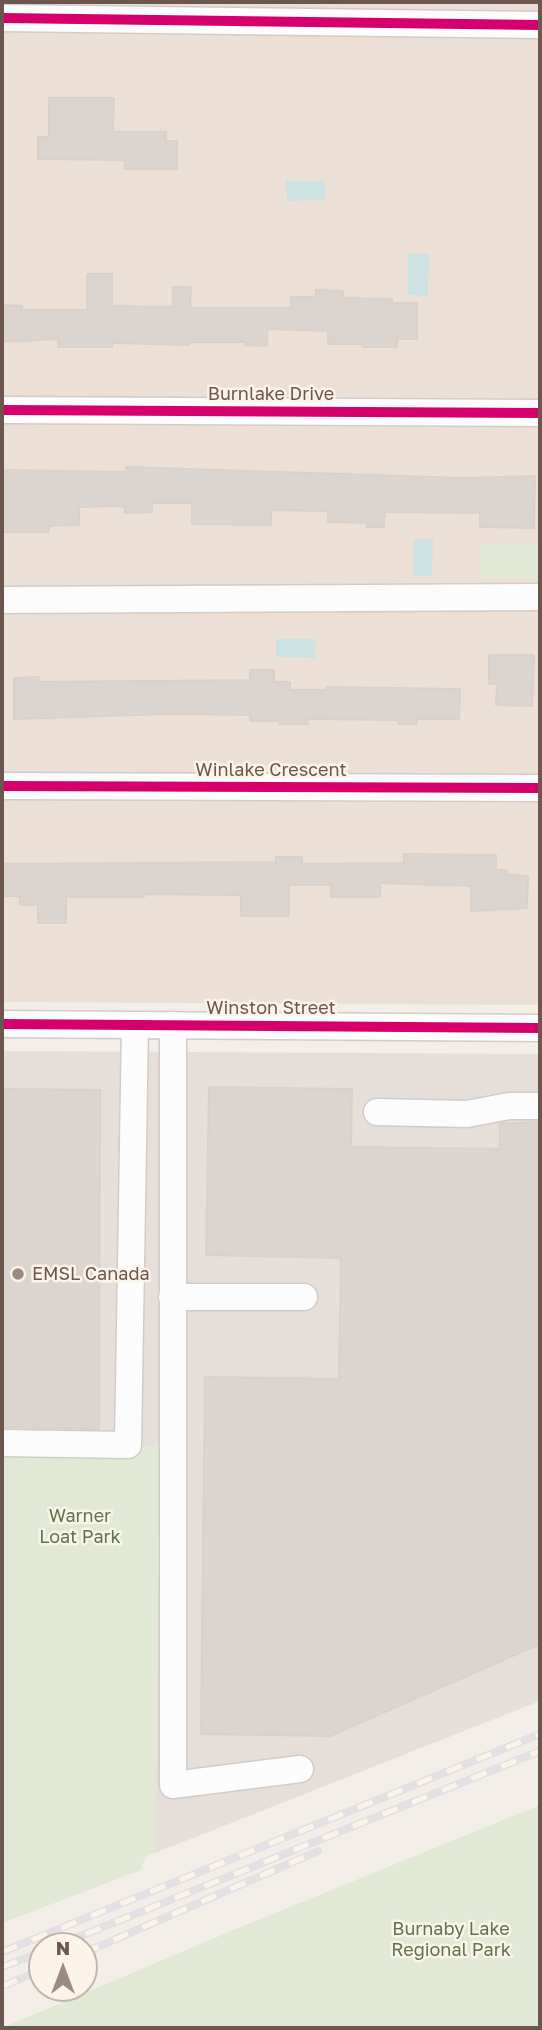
<!DOCTYPE html>
<style>
body{margin:0}
#map{position:relative;width:542px;height:2030px;overflow:hidden;background:#f3eee8;font-family:"Golos Text",sans-serif}
canvas{display:block}
.frame{position:absolute;inset:0;border:4px solid #6d564d;pointer-events:none}
.north{position:absolute;left:28px;top:1932px;width:70px;height:70px;box-sizing:border-box;background:#fcf3e9;border:2px solid #c3b4ab;border-radius:50%;rotate:0deg;font-size:19px;font-weight:700;line-height:28px;text-align:center;color:#6d564d}
.north::after{content:'';display:block;margin:auto;width:24px;height:32px;background:#9c8b83;clip-path:polygon(50% 0,100% 100%,50% 72%,0 100%)}
</style>
<div id="map">
<canvas width="542" height="2030"></canvas>
<div class="frame"></div>
<div class="north">N</div>
</div>
<script>
const g = document.querySelector('canvas').getContext('2d');
g.lineJoin = 'round';
function fillPath(path, color) {
  g.fillStyle = color;
  g.fill(path, 'evenodd');
}
function poly(rows) {
  const path = new Path2D();
  for (const r of rows) {
    path.moveTo(r[0], r[1]);
    for (let i = 2; i < r.length; i += 2) path.lineTo(r[i], r[i + 1]);
  }
  return path;
}
function stroke(path, color, width, dash) {
  g.strokeStyle = color;
  g.lineWidth = width;
  g.lineCap = dash ? 'butt' : 'round';
  g.setLineDash(dash || []);
  g.stroke(path);
}
function drawText(font, color, halo, rows, align = 'center') {
  g.font = font + ' "Golos Text",sans-serif';
  g.lineWidth = 5;
  g.setLineDash([]);
  g.textBaseline = 'middle';
  g.strokeStyle = halo;
  g.fillStyle = color;
  for (const [text, x, y, turn = 0] of rows) {
    g.save();
    g.translate(x, y);
    g.rotate((+turn || 0) * Math.PI / 180);
    g.textAlign = isNaN(turn) ? turn : align;
    if (halo) g.strokeText(text, 0, 0);
    g.fillText(text, 0, 0);
    g.restore();
  }
}
const residential = poly([
 [2,2,540,2,540,1005,2,1002]
]);
const industrial = poly([
 [2,1051,540,1054,540,1701,155,1853,160,1446,2,1445]
]);
const green = poly([
 [481,544,540,545,540,579,480,578],
 [2,1445,160,1446,155,1853,145,1857,141,1870,2,1923],
 [540,1805,540,2028,2,2028,236,1929]
]);
const water = poly([
 [286,181,325,181,326,200,287,201],
 [408,254,429,254,428,296,408,295],
 [414,539,433,539,432,576,413,576],
 [276,639,316,639,315,658,276,657]
]);
const building = poly([
 [49,98,114,98,113,132,166,132,166,141,177,141,177,169,125,169,125,160,38,159,38,137,49,137,49,98],
 [87,274,112,274,112,306,173,307,173,287,191,287,190,308,291,308,291,297,316,297,316,290,343,291,343,298,392,299,392,303,417,303,417,339,397,339,397,347,362,347,362,344,328,344,328,331,267,329,267,346,245,345,245,342,189,342,189,345,112,343,112,347,58,347,58,339,2,342,2,305,22,306,22,310,87,310,87,274],
 [126,467,465,478,535,476,534,528,480,527,480,513,385,512,384,527,367,527,367,523,328,522,328,511,271,510,271,525,192,524,192,503,152,503,152,512,125,513,125,506,79,507,79,525,49,526,49,532,2,532,2,470,126,472,126,467],
 [489,655,534,655,532,706,496,705,497,684,489,684,489,655],
 [250,670,274,670,274,682,290,682,290,690,327,690,327,687,460,689,459,719,417,719,417,724,398,724,398,720,307,719,308,724,279,724,279,721,250,721,250,715,169,714,14,719,14,678,39,677,39,682,250,680,250,670],
 [404,854,496,855,496,870,507,870,507,875,528,876,527,908,471,911,471,886,380,883,380,897,331,897,331,885,289,885,289,916,241,916,241,895,144,894,144,897,66,897,66,923,38,923,38,905,20,905,20,896,2,896,2,864,276,862,276,857,302,857,302,864,404,863,404,854],
 [209,1087,352,1089,351,1147,500,1149,500,1124,540,1122,540,1644,330,1736,201,1734,205,1377,339,1379,341,1258,206,1255,209,1087],
 [2,1089,100,1090,99,1429,2,1427,2,1089]
]);
const minor = poly([
 [2,18,540,25],
 [2,410,540,413],
 [2,600,540,597],
 [2,786,540,788],
 [2,1024,540,1028],
 [173,1025,173,1785,300,1769],
 [377,1112,467,1114,509,1106,540,1106],
 [172,1297,304,1297],
 [2,1443,128,1445,135,1025]
]);
const rail = poly([
 [56,1946,540,1751],
 [2,1952,540,1734],
 [84,1953,318,1851],
 [2,1967,42,1952],
 [2,1986,42,1970]
]);
const cycleway = poly([
 [2,18,540,25],
 [2,410,540,413],
 [2,786,540,788],
 [2,1024,540,1028]
]);
const markers = [
 [18,1274,7,"#9c8b83"]
];
const streetNames = [
 ["Burnlake Drive",271,394],
 ["Winlake Crescent",271,770],
 ["Winston Street",271,1008]
];
const poiNames = [
 ["EMSL Canada",32,1274]
];
const parkNames = [
 ["Warner",80,1516],
 ["Loat Park",80,1537],
 ["Burnaby Lake",451,1929],
 ["Regional Park",451,1950]
];
fillPath(residential, '#ece0d6');
fillPath(industrial, '#e5ded9');
fillPath(green, '#e1e8d4');
fillPath(water, '#cce1e2');
fillPath(building, '#dcd4ce');
stroke(building, '#dbd1cb', 2);
stroke(minor, '#d2cbc7', 29);
stroke(minor, '#fdfcfc', 26);
stroke(rail, '#e3e0e3', 8);
stroke(rail, '#fcf3e9', 5, [16]);
stroke(cycleway, '#d6006c', 10);
for (const [x, y, r, color] of markers) {
  const dot = new Path2D();
  dot.arc(x, y, r, 0, 2 * Math.PI);
  g.fillStyle = color;
  g.fill(dot);
  stroke(dot, '#fcf3e9', 2.5);
}
drawText('18px', '#6d564d', '#fcf3e9', streetNames);
drawText('18px', '#6d564d', '#fcf3e9', poiNames, 'left');
drawText('18px', '#5a774a', '#fcf3e9', parkNames);
</script>
